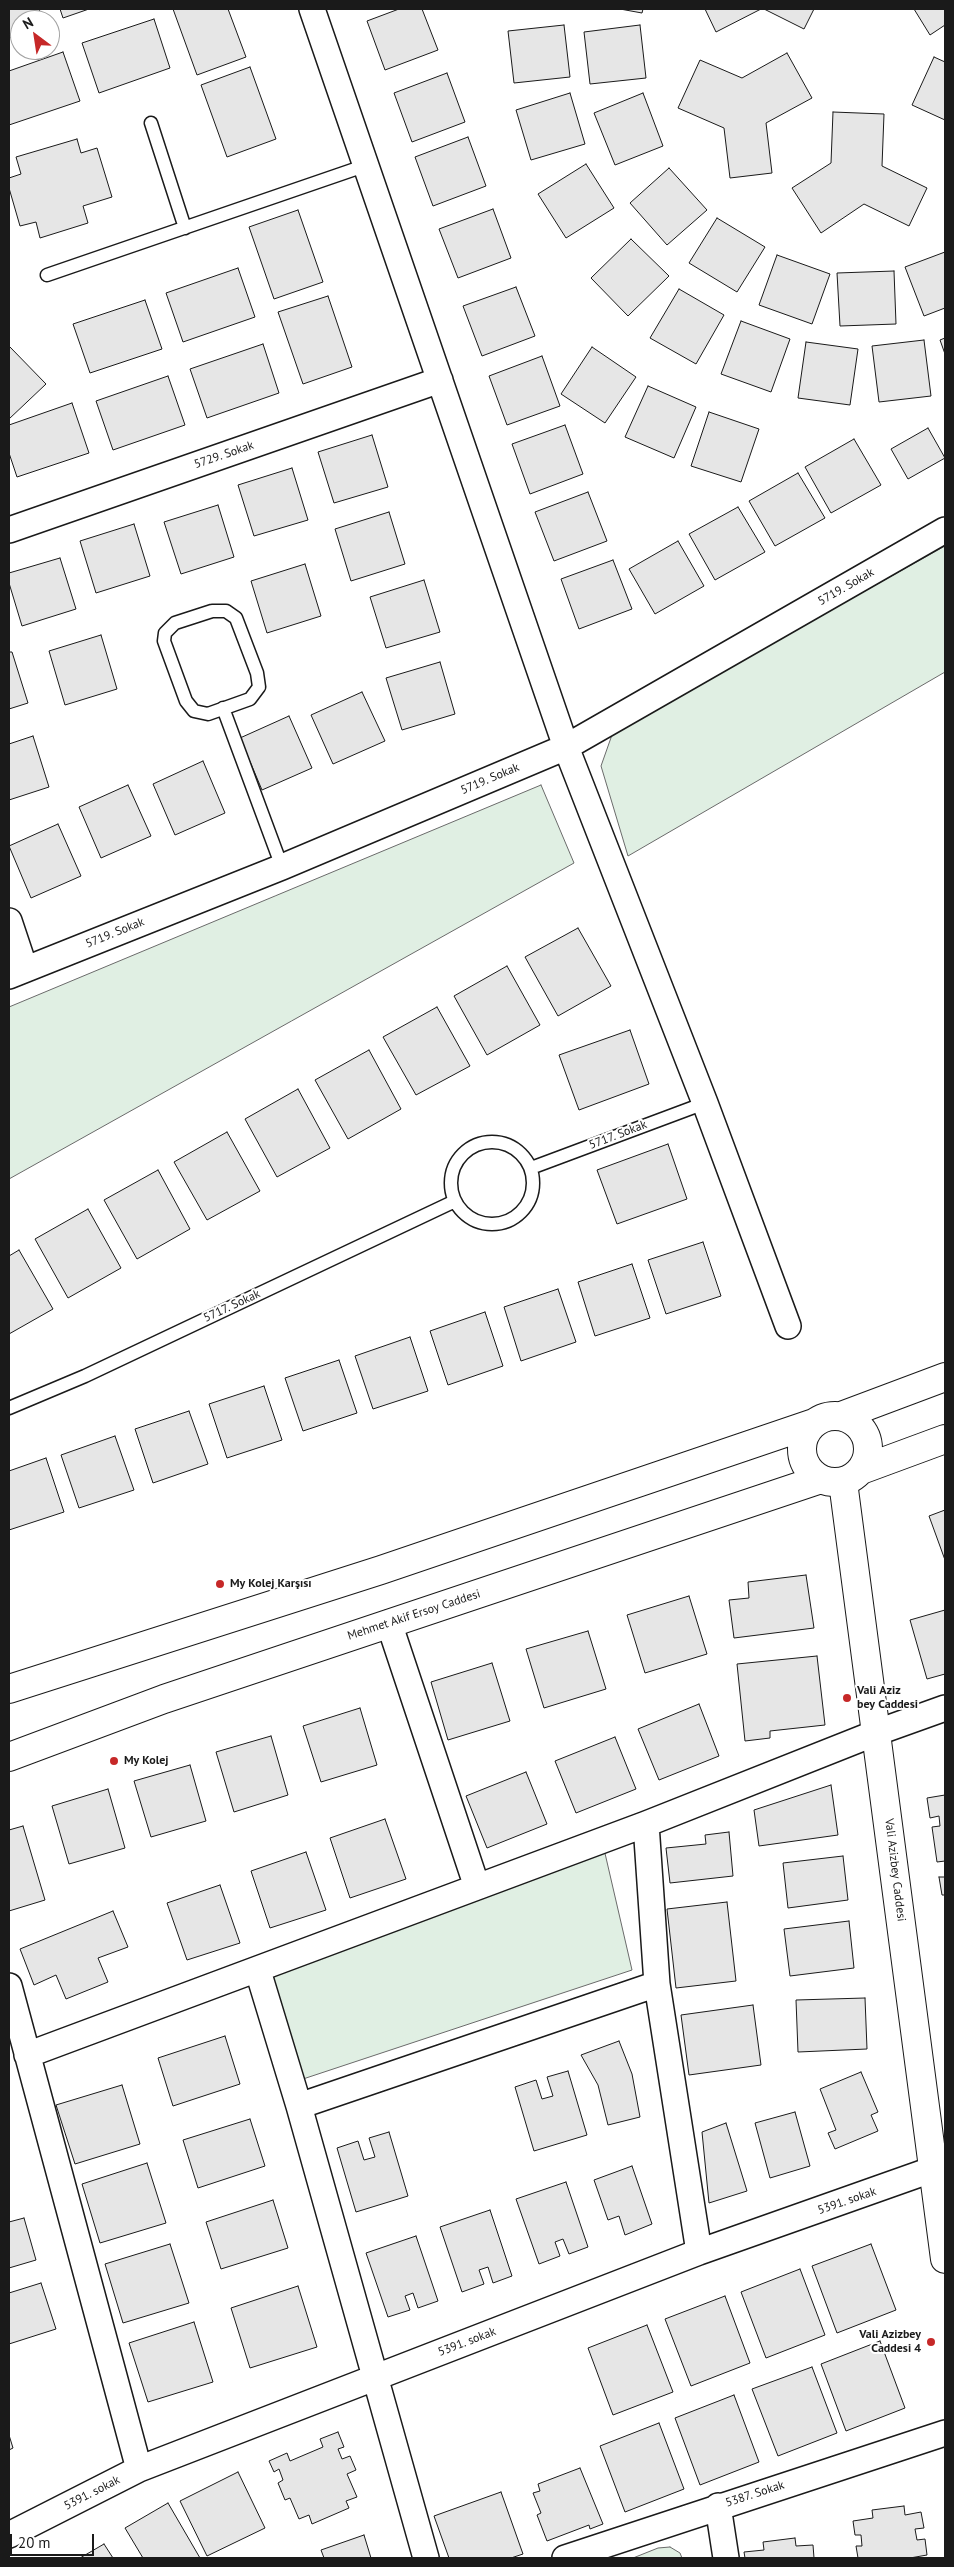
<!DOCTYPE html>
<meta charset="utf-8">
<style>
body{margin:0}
#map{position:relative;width:954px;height:2567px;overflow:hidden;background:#fff;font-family:"PT Sans",sans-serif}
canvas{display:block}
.frame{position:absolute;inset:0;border:10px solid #1a1a1a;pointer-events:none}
.north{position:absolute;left:10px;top:10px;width:50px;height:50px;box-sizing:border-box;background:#fff;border:1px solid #a3a3a3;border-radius:50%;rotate:329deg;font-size:14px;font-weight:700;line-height:20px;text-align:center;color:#1a1a1a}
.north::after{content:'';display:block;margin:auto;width:18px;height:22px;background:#c62828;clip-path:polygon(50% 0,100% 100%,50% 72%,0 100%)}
.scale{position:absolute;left:10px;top:2534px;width:84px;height:22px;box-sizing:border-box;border:2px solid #1a1a1a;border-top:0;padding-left:6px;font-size:15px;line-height:18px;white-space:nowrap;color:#1a1a1a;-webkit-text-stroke:4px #fff;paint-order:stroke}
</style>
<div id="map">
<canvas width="954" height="2567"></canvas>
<div class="frame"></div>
<div class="north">N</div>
<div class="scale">20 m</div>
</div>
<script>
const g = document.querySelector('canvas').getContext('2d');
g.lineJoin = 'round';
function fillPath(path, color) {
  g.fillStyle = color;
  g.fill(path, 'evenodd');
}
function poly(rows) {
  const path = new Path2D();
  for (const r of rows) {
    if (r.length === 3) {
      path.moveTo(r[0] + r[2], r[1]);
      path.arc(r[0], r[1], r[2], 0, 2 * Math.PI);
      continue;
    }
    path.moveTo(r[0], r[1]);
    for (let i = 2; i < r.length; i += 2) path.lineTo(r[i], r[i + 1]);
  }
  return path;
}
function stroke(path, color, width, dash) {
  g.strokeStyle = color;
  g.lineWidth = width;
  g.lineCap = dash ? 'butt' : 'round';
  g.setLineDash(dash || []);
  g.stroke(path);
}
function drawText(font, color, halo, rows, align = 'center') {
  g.font = font + ' "PT Sans",sans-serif';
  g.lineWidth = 4;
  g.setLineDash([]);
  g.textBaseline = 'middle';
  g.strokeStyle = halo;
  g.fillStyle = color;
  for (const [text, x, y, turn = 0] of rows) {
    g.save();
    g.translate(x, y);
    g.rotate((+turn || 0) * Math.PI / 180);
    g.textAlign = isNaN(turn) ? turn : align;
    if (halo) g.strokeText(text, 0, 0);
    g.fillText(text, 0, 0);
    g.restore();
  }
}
const green = poly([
 [945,546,945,672,628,856,601,766,613,732,945,546],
 [541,785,574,863,9,1179,9,1007,541,785],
 [604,1849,632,1970,300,2080,265,1979,604,1849],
 [670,2547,680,2553,682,2558,633,2558,658,2548,670,2547]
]);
const building = poly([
 [9,9,39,9,43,20,20,20,20,34,9,38,9,9],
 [60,9,89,9,63,18,60,9],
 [173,9,228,9,246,57,197,75,173,9],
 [399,9,422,9,438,50,385,70,367,21,399,9],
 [620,9,643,9,642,13,620,9],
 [705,9,761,9,716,32,705,9],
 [764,9,814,9,804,29,764,9],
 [914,9,945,9,945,25,930,35,914,9],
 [154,19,170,68,99,93,82,43,154,19],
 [564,25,570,77,514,83,508,31,564,25],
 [640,25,646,78,590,84,584,32,640,25],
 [63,52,80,101,9,125,9,71,63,52],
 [787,53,812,98,766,123,772,173,730,178,724,128,678,108,700,60,742,78,787,53],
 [934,57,945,62,945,120,912,105,934,57],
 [250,67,276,139,227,157,201,85,250,67],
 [447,73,465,122,412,142,394,93,447,73],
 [570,93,585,144,531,160,516,110,570,93],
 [643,93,663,146,615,165,594,113,643,93],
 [833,112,884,114,882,166,927,188,909,226,864,204,821,233,792,188,831,163,833,112],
 [468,137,486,186,433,206,415,157,468,137],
 [77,139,81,153,97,148,112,197,83,206,88,223,40,238,36,222,20,226,9,188,9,178,21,174,16,157,77,139],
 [586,164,614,208,566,238,538,194,586,164],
 [669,168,707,210,667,245,630,203,669,168],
 [493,209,511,258,458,278,439,229,493,209],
 [298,210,323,282,274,299,249,227,298,210],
 [717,218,765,247,737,292,689,263,717,218],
 [631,239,669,276,628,316,591,278,631,239],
 [945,252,945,308,924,316,905,267,945,252],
 [777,255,830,274,812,324,759,305,777,255],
 [238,268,255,317,183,342,166,293,238,268],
 [894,271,896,324,840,326,837,273,894,271],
 [516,287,535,336,482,356,463,306,516,287],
 [679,289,724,315,696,364,650,338,679,289],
 [328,296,352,367,303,384,278,312,328,296],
 [145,300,162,349,90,373,73,324,145,300],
 [741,321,790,339,771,392,721,374,741,321],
 [945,338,945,354,940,340,945,338],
 [924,340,931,396,879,402,872,346,924,340],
 [806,342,858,349,850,405,798,398,806,342],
 [263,344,279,393,207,418,190,369,263,344],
 [9,346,46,384,9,419,9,346],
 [592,347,636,377,605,423,561,394,592,347],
 [542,356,560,406,507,425,489,376,542,356],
 [168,376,185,425,113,450,96,401,168,376],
 [648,386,696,407,674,458,625,437,648,386],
 [72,403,89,453,17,477,9,453,9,425,72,403],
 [709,412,759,429,741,482,691,466,709,412],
 [565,425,583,474,530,494,512,444,565,425],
 [928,428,945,458,908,479,891,449,928,428],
 [372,435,388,487,334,503,318,452,372,435],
 [854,439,881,485,831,513,805,467,854,439],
 [292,468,308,520,254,536,238,485,292,468],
 [798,473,825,518,775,546,749,501,798,473],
 [588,492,607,541,554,561,535,512,588,492],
 [218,505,234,557,181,574,164,522,218,505],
 [738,507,765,552,715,580,689,534,738,507],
 [389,512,405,564,351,581,335,529,389,512],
 [134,524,150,576,96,593,80,541,134,524],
 [678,541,704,586,655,614,629,569,678,541],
 [60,558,76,609,22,626,9,583,9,573,60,558],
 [613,560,632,609,579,629,561,579,613,560],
 [305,564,321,616,267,633,251,581,305,564],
 [424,580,440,632,386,648,370,597,424,580],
 [101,635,117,689,65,705,49,651,101,635],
 [9,652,12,652,28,703,9,709,9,652],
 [440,662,455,714,402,730,386,678,440,662],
 [362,692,385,741,333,764,311,715,362,692],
 [289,716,312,768,262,790,240,738,289,716],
 [33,736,49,787,9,800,9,744,33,736],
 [203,761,225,813,175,835,153,784,203,761],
 [128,785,151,836,101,858,79,807,128,785],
 [58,824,81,876,31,898,9,846,58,824],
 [578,928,611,986,558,1016,525,957,578,928],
 [507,966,540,1025,487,1055,454,996,507,966],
 [437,1007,470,1066,416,1095,383,1037,437,1007],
 [630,1030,649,1084,579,1110,559,1055,630,1030],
 [369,1050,401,1109,348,1139,315,1080,369,1050],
 [298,1089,330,1148,277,1177,245,1119,298,1089],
 [227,1132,260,1191,207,1220,174,1162,227,1132],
 [668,1144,687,1199,617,1224,597,1170,668,1144],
 [158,1170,190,1229,137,1259,104,1200,158,1170],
 [88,1209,121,1268,68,1298,35,1239,88,1209],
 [703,1242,721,1296,666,1314,648,1260,703,1242],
 [19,1250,53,1309,9,1334,9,1256,19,1250],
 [632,1264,650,1318,595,1336,578,1282,632,1264],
 [558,1289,576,1342,521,1361,504,1307,558,1289],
 [485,1312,503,1366,448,1385,430,1331,485,1312],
 [410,1337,428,1391,373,1409,355,1356,410,1337],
 [339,1360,357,1413,303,1431,285,1378,339,1360],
 [264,1386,282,1440,227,1458,209,1404,264,1386],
 [189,1411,208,1464,153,1483,135,1429,189,1411],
 [115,1436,134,1490,79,1508,61,1455,115,1436],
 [46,1458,64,1512,9,1530,9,1471,46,1458],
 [945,1510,945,1560,929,1516,945,1510],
 [806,1575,814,1628,734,1638,729,1600,749,1598,748,1582,806,1575],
 [689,1596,707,1654,645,1673,627,1615,689,1596],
 [945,1610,945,1674,927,1679,910,1620,945,1610],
 [588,1631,606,1689,544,1708,526,1649,588,1631],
 [817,1656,825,1725,770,1731,770,1738,745,1741,737,1664,817,1656],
 [492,1663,510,1721,448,1740,431,1682,492,1663],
 [699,1704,719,1756,659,1780,638,1729,699,1704],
 [360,1708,377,1765,321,1782,303,1726,360,1708],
 [271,1736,288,1795,234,1812,216,1752,271,1736],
 [615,1737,636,1789,576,1813,555,1761,615,1737],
 [190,1765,206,1821,151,1837,134,1781,190,1765],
 [526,1772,547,1824,487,1848,466,1796,526,1772],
 [831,1785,838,1835,759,1846,754,1810,831,1785],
 [108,1789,125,1848,69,1864,52,1806,108,1789],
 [945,1795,945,1861,937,1862,932,1827,940,1826,939,1816,930,1818,927,1798,945,1795],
 [385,1819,406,1879,350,1898,330,1838,385,1819],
 [23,1826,45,1900,9,1911,9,1830,23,1826],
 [729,1832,733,1876,670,1883,666,1848,706,1844,705,1835,729,1832],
 [306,1852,326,1910,270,1928,251,1871,306,1852],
 [843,1856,848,1900,788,1908,783,1863,843,1856],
 [939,1877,945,1877,945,1895,942,1895,939,1877],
 [220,1885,240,1943,187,1960,167,1903,220,1885],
 [727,1902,736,1981,676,1988,667,1909,727,1902],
 [113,1911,128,1947,98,1958,108,1982,66,1999,56,1975,34,1985,20,1949,113,1911],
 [849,1921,854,1968,790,1976,784,1929,849,1921],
 [865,1998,867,2049,798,2052,796,2000,865,1998],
 [753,2005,761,2065,689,2075,681,2015,753,2005],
 [225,2036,240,2084,173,2106,158,2058,225,2036],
 [619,2041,632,2074,640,2117,608,2125,598,2085,581,2055,619,2041],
 [568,2071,587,2135,534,2151,515,2087,536,2080,542,2099,553,2096,547,2077,568,2071],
 [861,2072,878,2112,871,2115,878,2131,835,2149,828,2133,836,2130,820,2089,861,2072],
 [122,2085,140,2144,75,2164,56,2105,122,2085],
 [795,2112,810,2166,770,2178,755,2123,795,2112],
 [250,2119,265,2166,198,2188,183,2140,250,2119],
 [726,2123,747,2191,709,2203,702,2132,726,2123],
 [389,2132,408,2196,356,2212,337,2148,358,2141,364,2160,375,2157,369,2138,389,2132],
 [147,2163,166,2223,100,2243,82,2184,147,2163],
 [632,2166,652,2224,625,2235,619,2216,608,2220,594,2180,632,2166],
 [566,2182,588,2247,569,2254,563,2239,555,2242,560,2256,539,2264,516,2199,566,2182],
 [273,2200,288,2248,221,2269,206,2222,273,2200],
 [490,2210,512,2276,493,2283,488,2267,479,2270,484,2284,462,2292,440,2227,490,2210],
 [24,2218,36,2260,9,2268,9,2222,24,2218],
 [416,2236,438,2301,418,2308,413,2293,405,2296,410,2310,388,2317,366,2253,416,2236],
 [170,2244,189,2303,123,2323,105,2264,170,2244],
 [871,2244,896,2310,837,2333,812,2266,871,2244],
 [800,2269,825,2335,766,2358,741,2292,800,2269],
 [41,2283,56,2329,9,2344,9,2293,41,2283],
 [298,2286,317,2347,250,2368,231,2308,298,2286],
 [725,2296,750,2363,691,2386,665,2319,725,2296],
 [194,2322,213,2382,148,2402,129,2343,194,2322],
 [647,2325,673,2392,613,2415,588,2348,647,2325],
 [880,2341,905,2408,846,2431,821,2364,880,2341],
 [812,2367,837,2433,778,2456,752,2389,812,2367],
 [734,2395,759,2462,700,2485,675,2418,734,2395],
 [659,2423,684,2489,625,2512,600,2446,659,2423],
 [338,2432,344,2447,338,2449,342,2459,350,2456,356,2470,347,2474,357,2497,346,2501,349,2508,312,2524,309,2515,299,2519,290,2498,285,2500,278,2483,283,2480,279,2469,274,2472,269,2461,287,2453,290,2461,323,2447,320,2439,338,2432],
 [9,2435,13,2448,9,2450,9,2435],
 [580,2468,603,2524,590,2529,589,2525,547,2541,537,2515,541,2513,533,2493,540,2491,538,2484,580,2468],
 [238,2472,265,2528,207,2556,180,2501,238,2472],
 [501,2492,523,2554,511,2558,449,2558,434,2516,501,2492],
 [168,2503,200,2558,143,2558,125,2528,168,2503],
 [904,2506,905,2515,921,2512,924,2528,915,2529,917,2540,925,2539,927,2555,910,2558,858,2558,856,2546,862,2546,861,2535,855,2535,853,2521,873,2518,872,2510,904,2506],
 [364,2535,371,2558,324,2558,321,2550,364,2535],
 [795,2538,796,2546,813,2545,814,2558,745,2558,744,2552,764,2550,763,2542,795,2538],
 [104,2544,113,2558,80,2558,104,2544]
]);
const lane = poly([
 [151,123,185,228],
 [47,275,367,165],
 [212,611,226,611,236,618,257,673,259,687,250,699,208,714,194,711,186,701,164,641,165,633,175,623,212,611],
 [223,708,282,867],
 [492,1183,41],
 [531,1168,705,1103],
 [9,1408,85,1376,455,1201]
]);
const street = poly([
 [312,9,566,747,705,1103,788,1326],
 [9,530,440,380],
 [9,921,25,969],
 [9,976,282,867,566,747,945,530],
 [389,1623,477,1887],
 [646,1824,657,1984,699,2252],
 [258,1971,299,2106,426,2558],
 [9,1986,139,2469],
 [27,2055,646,1824,878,1732,945,1708],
 [299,2106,657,1984],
 [718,2506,726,2558],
 [9,2535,139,2469,699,2252,945,2165],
 [565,2558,945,2433]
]);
const secondary = poly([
 [843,1482,945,2259]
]);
const primary = poly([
 [835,1449,33],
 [841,1416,945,1377],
 [861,1470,945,1439],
 [9,1689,381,1570,814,1423],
 [9,1757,164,1699,821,1479]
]);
const markers = [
 [220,1584,5,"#c62828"],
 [847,1698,5,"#c62828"],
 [114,1761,5,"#c62828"],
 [931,2342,5,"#c62828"]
];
const streetNames = [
 ["5729. Sokak",224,455,-19],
 ["5719. Sokak",846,587,-30],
 ["5719. Sokak",490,779,-23],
 ["5719. Sokak",115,933,-22],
 ["5717. Sokak",618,1135,-21],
 ["5717. Sokak",232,1306,-25],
 ["Mehmet Akif Ersoy Caddesi",414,1615,-18],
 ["Vali Azizbey Caddesi",895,1870,83],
 ["5391. sokak",847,2201,-19],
 ["5391. sokak",467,2342,-21],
 ["5391. sokak",92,2493,-27],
 ["5387. Sokak",755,2494,-18]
];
const poiNames = [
 ["My Kolej Karşısı",230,1584],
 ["Vali Aziz",857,1691],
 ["bey Caddesi",857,1705],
 ["My Kolej",124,1761],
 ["Vali Azizbey",921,2335,"right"],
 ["Caddesi 4",921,2349,"right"]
];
fillPath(green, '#e0efe3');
stroke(green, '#6a6a6a', 1);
fillPath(building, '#e6e6e6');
stroke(building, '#1a1a1a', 1);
stroke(lane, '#1a1a1a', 15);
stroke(street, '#1a1a1a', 28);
stroke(secondary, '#1a1a1a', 30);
stroke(primary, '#1a1a1a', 30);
stroke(lane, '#fff', 12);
stroke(street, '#fff', 25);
stroke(secondary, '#fff', 28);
stroke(primary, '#fff', 28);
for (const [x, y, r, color] of markers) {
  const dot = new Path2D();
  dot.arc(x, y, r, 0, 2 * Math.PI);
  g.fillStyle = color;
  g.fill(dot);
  stroke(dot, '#fff', 2);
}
drawText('12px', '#1a1a1a', '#fff', streetNames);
drawText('bold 12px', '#1a1a1a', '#fff', poiNames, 'left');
</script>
